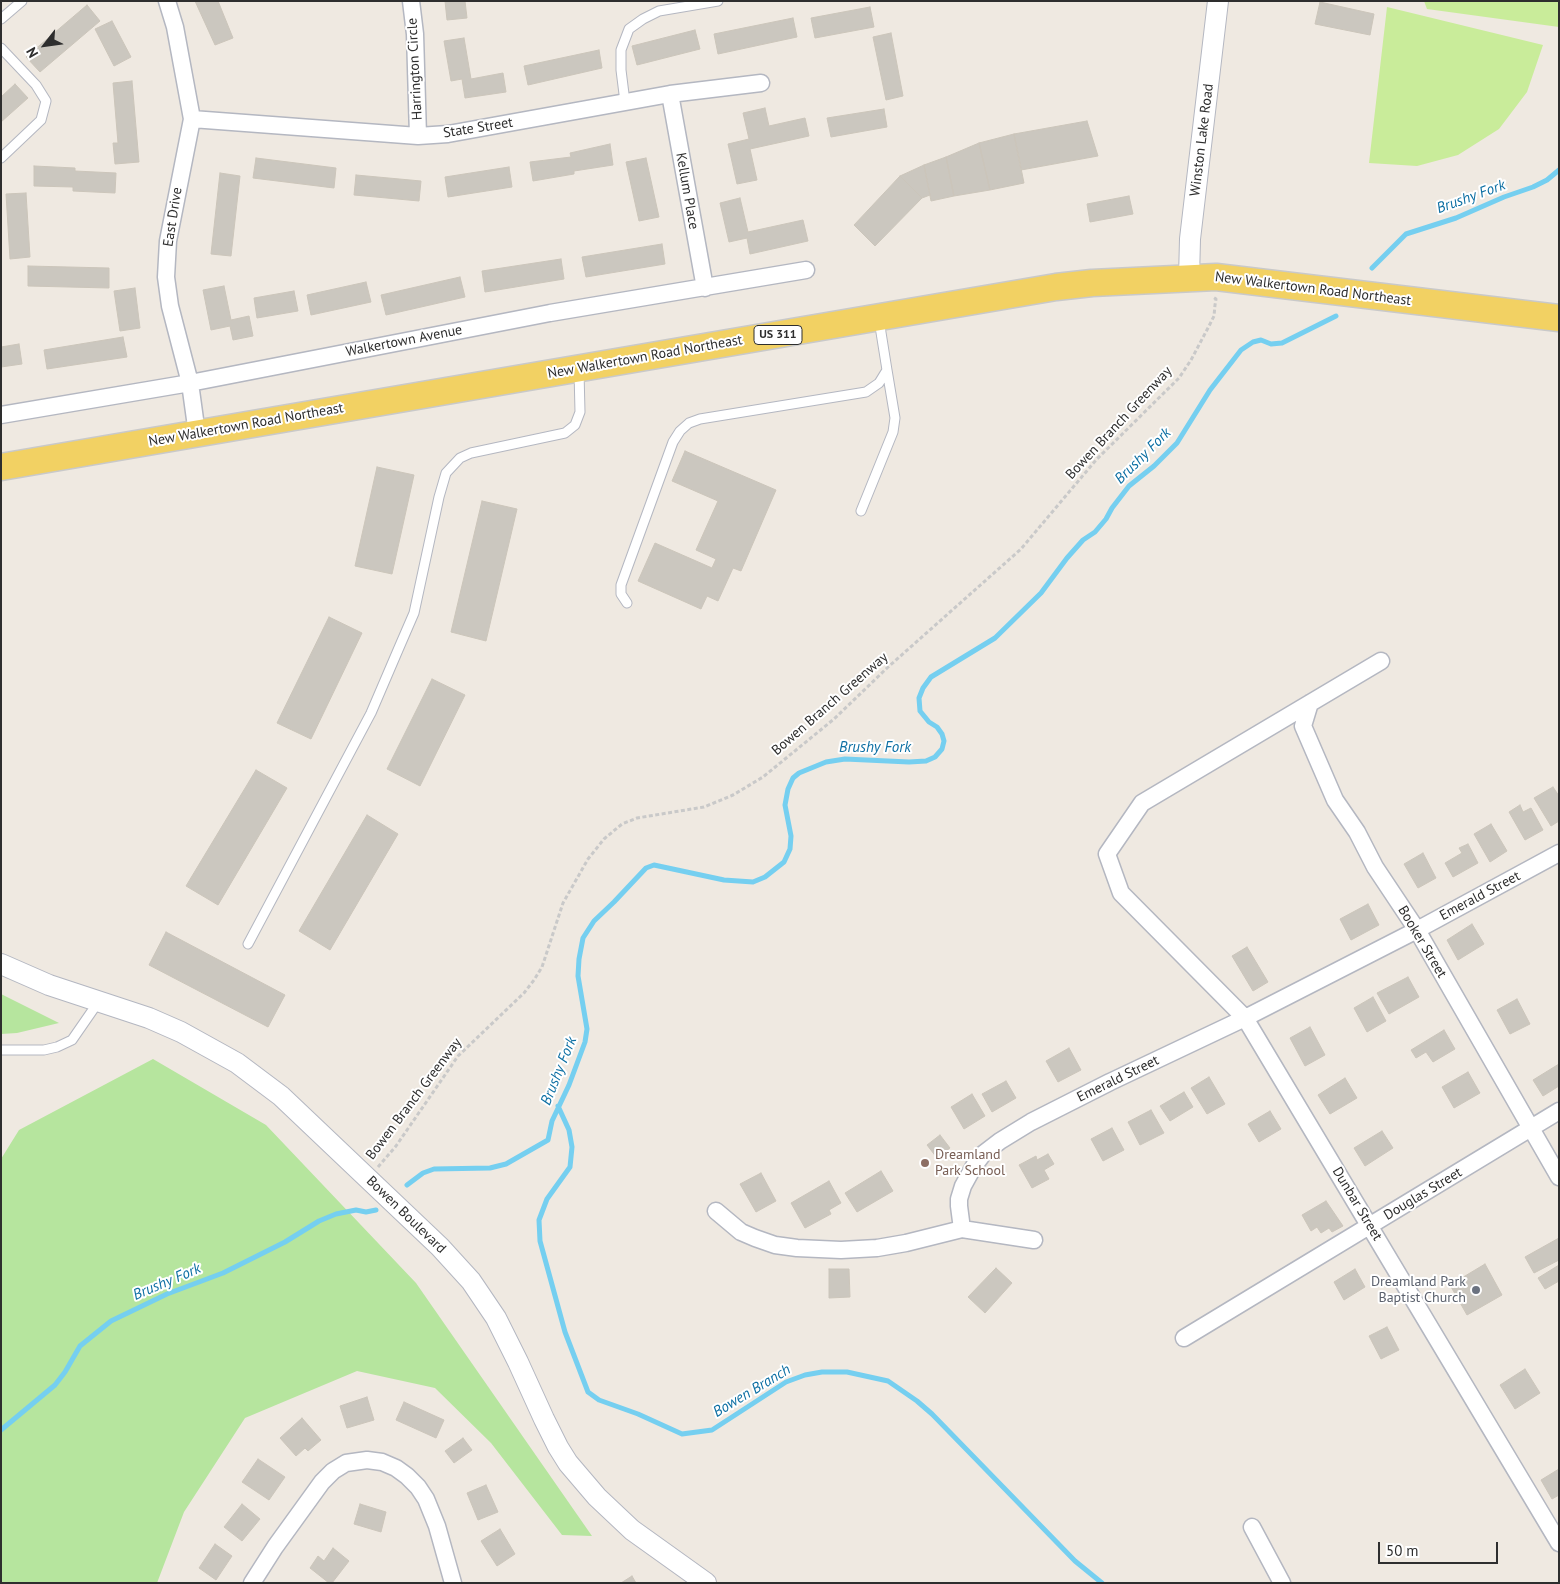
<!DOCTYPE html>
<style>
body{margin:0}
#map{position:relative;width:1560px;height:1584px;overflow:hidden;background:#efe9e1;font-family:"PT Sans",sans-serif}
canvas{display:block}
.frame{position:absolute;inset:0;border:2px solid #2e2e2e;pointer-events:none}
.north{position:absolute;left:20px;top:20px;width:50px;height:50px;-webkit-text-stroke:4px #fff;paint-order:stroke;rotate:240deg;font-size:14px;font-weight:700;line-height:20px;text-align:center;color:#2e2e2e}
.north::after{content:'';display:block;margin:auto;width:18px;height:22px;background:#2e2e2e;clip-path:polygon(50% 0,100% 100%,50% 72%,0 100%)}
.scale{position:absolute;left:1378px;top:1542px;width:120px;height:22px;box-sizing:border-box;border:2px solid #2e2e2e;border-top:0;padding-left:6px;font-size:15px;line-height:18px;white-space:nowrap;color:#2e2e2e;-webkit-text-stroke:4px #fff;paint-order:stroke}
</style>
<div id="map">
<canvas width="1560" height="1584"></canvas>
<div class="frame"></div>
<div class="north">N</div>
<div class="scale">50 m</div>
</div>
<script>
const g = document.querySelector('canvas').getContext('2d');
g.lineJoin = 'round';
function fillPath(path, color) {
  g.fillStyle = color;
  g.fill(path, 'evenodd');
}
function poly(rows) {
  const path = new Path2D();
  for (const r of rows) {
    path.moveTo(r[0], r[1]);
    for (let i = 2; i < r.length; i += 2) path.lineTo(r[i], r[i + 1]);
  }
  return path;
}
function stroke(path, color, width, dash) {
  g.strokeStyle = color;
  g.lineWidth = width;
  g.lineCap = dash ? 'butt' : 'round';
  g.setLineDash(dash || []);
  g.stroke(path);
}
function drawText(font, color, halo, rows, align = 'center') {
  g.font = font + ' "PT Sans",sans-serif';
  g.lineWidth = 4;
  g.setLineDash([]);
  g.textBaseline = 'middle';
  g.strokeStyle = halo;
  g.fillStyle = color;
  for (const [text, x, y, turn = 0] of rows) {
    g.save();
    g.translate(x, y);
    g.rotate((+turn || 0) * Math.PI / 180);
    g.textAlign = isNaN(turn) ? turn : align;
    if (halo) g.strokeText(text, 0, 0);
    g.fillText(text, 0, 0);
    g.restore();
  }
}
const green = poly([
 [1,994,59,1023,17,1033,1,1034],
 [153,1059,266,1125,416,1283,592,1536,562,1535,491,1443,435,1388,357,1371,245,1418,184,1512,157,1583,1,1583,1,1159,19,1130]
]);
const pitch = poly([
 [1424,1,1559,1,1559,27,1427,9],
 [1387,7,1543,45,1527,92,1499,129,1458,155,1417,166,1369,163]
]);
const stream = poly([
 [1372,268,1406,234,1456,218,1504,197,1533,187,1547,180,1559,170],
 [558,1106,569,1130,572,1147,570,1167,547,1199,539,1220,540,1241,565,1332,588,1392,599,1400,638,1414,682,1434,712,1430,786,1382,805,1375,822,1372,847,1372,888,1381,917,1401,932,1414,1075,1561,1102,1583],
 [407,1185,423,1173,434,1169,490,1168,506,1164,548,1140,552,1121,569,1085,585,1042,587,1029,578,976,579,959,583,938,594,921,614,902,646,868,654,865,724,880,753,882,765,877,784,862,790,849,791,836,785,805,788,789,793,778,799,773,826,762,845,759,909,762,926,761,935,757,942,749,944,741,942,734,937,727,929,722,920,711,919,698,923,688,931,677,995,638,1041,593,1067,558,1083,540,1095,532,1106,519,1112,508,1129,486,1154,466,1177,443,1210,390,1241,350,1253,342,1261,340,1271,344,1282,343,1336,316],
 [1,1430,55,1385,65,1372,80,1346,111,1321,167,1294,223,1273,285,1242,319,1221,336,1214,356,1210,366,1212,376,1210]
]);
const building = poly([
 [195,1,218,1,233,38,215,45,195,1],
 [445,1,465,1,467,18,447,20,445,1],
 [1320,2,1374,14,1370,35,1315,24,1320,2],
 [87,5,100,21,40,72,26,57,87,5],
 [870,7,874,27,815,38,811,18,870,7],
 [793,18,797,37,718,54,714,34,793,18],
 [112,21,131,57,114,66,95,29,112,21],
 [695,30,700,49,637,65,632,46,695,30],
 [891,33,903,96,886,100,873,37,891,33],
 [464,38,471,79,503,73,506,92,465,98,462,79,451,81,444,41,464,38],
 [599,50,602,68,528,85,524,66,599,50],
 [132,81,139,162,115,164,113,143,118,143,113,83,132,81],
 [15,84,28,98,1,122,1,97,15,84],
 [765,108,769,126,805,118,809,136,750,149,757,180,737,184,728,144,749,139,743,113,765,108],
 [884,109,887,127,831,137,827,118,884,109],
 [1087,121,1098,156,1021,170,1014,134,1087,121],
 [1014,134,1024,183,990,190,979,143,1014,134],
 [979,143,990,190,954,196,946,157,979,143],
 [610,144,613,165,574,171,574,174,533,181,530,162,571,157,570,153,610,144],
 [946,157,954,196,931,201,924,165,946,157],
 [256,158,336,168,334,188,253,178,256,158],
 [646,158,659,217,639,221,626,162,646,158],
 [924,165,930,195,922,198,900,176,924,165],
 [34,166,75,168,75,171,116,173,115,193,73,191,73,187,34,186,34,166],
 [509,167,512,187,448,197,445,177,509,167],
 [220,173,240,176,231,256,211,254,220,173],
 [356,175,421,181,419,201,354,195,356,175],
 [900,176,922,198,875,246,854,225,900,176],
 [26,193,30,257,10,259,6,194,26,193],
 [1129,196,1133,214,1090,222,1087,204,1129,196],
 [740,198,748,232,803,220,808,241,750,254,747,238,729,242,720,203,740,198],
 [662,244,665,264,586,277,582,257,662,244],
 [561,259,564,279,485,292,482,271,561,259],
 [28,266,109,268,109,288,28,286,28,266],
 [460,277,465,297,386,315,381,295,460,277],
 [366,282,371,302,311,315,307,295,366,282],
 [224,286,231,320,249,316,253,336,233,340,230,326,211,330,203,290,224,286],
 [135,288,140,328,120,331,114,291,135,288],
 [294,291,298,311,257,318,254,298,294,291],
 [123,337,127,357,47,369,44,350,123,337],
 [19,344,22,364,1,367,1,347,19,344],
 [685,451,776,490,741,571,733,568,718,601,707,596,701,609,638,581,655,543,712,568,716,559,696,550,718,501,672,481,685,451],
 [377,467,414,475,392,574,355,566,377,467],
 [482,501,517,509,486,641,451,632,482,501],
 [329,617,362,633,311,739,277,723,329,617],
 [432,679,465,695,420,786,387,769,432,679],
 [256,770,287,788,218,905,186,886,256,770],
 [1553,787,1559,796,1559,821,1551,826,1534,798,1553,787],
 [1520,805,1523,812,1531,808,1543,830,1525,840,1509,812,1520,805],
 [367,815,398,834,330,950,299,931,367,815],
 [1491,824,1507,851,1490,862,1474,834,1491,824],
 [1468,844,1478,863,1453,877,1445,863,1462,853,1459,848,1468,844],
 [1423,853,1436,878,1418,888,1404,864,1423,853],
 [1368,904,1379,925,1351,940,1340,919,1368,904],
 [1472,924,1484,944,1458,960,1447,940,1472,924],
 [166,932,285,995,268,1027,149,965,166,932],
 [1247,947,1268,982,1253,991,1232,956,1247,947],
 [1408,977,1419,997,1389,1014,1377,993,1408,977],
 [1373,997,1386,1021,1367,1032,1354,1008,1373,997],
 [1517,999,1530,1024,1510,1034,1497,1010,1517,999],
 [1310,1027,1325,1055,1305,1066,1290,1038,1310,1027],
 [1444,1030,1455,1049,1433,1062,1426,1052,1416,1058,1411,1050,1444,1030],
 [1069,1048,1081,1070,1058,1082,1046,1061,1069,1048],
 [1559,1064,1559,1086,1543,1096,1533,1080,1559,1064],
 [1468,1072,1480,1093,1454,1108,1442,1087,1468,1072],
 [1209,1077,1225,1104,1207,1114,1191,1088,1209,1077],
 [1345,1078,1357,1098,1330,1114,1318,1095,1345,1078],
 [1006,1081,1016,1098,992,1112,982,1094,1006,1081],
 [1184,1092,1193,1107,1170,1121,1160,1106,1184,1092],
 [972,1094,985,1116,964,1129,951,1107,972,1094],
 [1151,1110,1164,1133,1140,1145,1128,1122,1151,1110],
 [1270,1111,1281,1129,1259,1142,1248,1124,1270,1111],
 [1112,1128,1124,1150,1103,1161,1091,1139,1112,1128],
 [1382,1131,1393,1148,1365,1166,1354,1148,1382,1131],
 [940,1135,950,1148,937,1158,927,1145,940,1135],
 [1048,1154,1054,1164,1044,1170,1049,1179,1032,1188,1019,1165,1036,1156,1037,1160,1048,1154],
 [881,1171,893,1191,857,1212,845,1193,881,1171],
 [761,1173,776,1201,756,1212,740,1184,761,1173],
 [829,1181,841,1203,829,1210,831,1214,805,1228,791,1203,829,1181],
 [1326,1201,1343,1226,1332,1232,1329,1228,1321,1233,1317,1227,1311,1231,1302,1215,1326,1201],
 [1559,1238,1559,1260,1534,1273,1525,1257,1559,1238],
 [1485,1264,1502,1295,1467,1315,1450,1285,1485,1264],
 [1559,1265,1559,1281,1545,1289,1538,1278,1559,1265],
 [996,1268,1012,1283,985,1313,968,1297,996,1268],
 [829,1269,849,1269,850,1297,829,1298,829,1269],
 [1355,1269,1365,1287,1344,1300,1334,1282,1355,1269],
 [1387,1327,1399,1350,1381,1359,1369,1336,1387,1327],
 [1525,1369,1540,1393,1515,1409,1500,1385,1525,1369],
 [367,1397,374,1420,347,1428,340,1406,367,1397],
 [404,1402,444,1420,436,1438,396,1420,404,1402],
 [302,1418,321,1440,308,1451,305,1448,296,1456,280,1438,302,1418],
 [463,1438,472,1450,454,1463,445,1451,463,1438],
 [258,1459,285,1477,269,1500,242,1482,258,1459],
 [1559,1469,1559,1495,1552,1499,1541,1480,1559,1469],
 [486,1485,498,1512,478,1520,467,1493,486,1485],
 [242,1504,260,1519,242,1541,224,1527,242,1504],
 [360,1504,386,1512,381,1532,354,1524,360,1504],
 [500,1529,515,1554,497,1566,481,1541,500,1529],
 [215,1544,232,1556,216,1580,199,1568,215,1544],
 [333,1548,349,1561,332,1583,329,1583,310,1568,318,1556,324,1561,333,1548],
 [632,1576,636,1583,621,1583,632,1576]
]);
const path = poly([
 [378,1167,396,1146,458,1056,524,993,534,980,542,967,563,903,588,859,604,839,622,824,637,818,704,807,733,795,763,777,834,719,887,668,1021,549,1096,460,1179,378,1191,360,1209,326,1214,316,1215,305,1216,299,1213,297]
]);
const service = poly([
 [1,19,22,1],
 [1,48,36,85,46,101,41,120,1,158],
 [625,102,621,70,621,50,629,29,643,19,659,11,718,1],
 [861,511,893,432,895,418,887,370],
 [627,603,621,594,621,585,673,442,680,431,689,423,700,419,866,392,879,383,887,370,879,320],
 [248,944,371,713,398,650,414,613,439,497,446,473,460,458,471,453,565,433,575,425,580,412,579,371],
 [1,1050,44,1050,57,1047,72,1040,99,1001]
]);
const minor = poly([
 [167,1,175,27,192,119,168,241,166,277,170,306,190,383,197,434],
 [411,1,415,34,418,136],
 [670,94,705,288],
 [192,119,418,136,448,134,670,94,761,83],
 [1,415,190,383,550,313,806,270],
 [1381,661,1142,803,1107,854,1121,893,1245,1018,1559,1543],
 [1310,703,1303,726,1335,800,1357,832,1375,867,1417,930,1559,1177],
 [716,1211,741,1232,755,1238,775,1245,797,1248,841,1250,877,1248,906,1243,962,1229,1034,1240],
 [962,1229,959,1206,959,1199,963,1186,974,1166,983,1154,1000,1141,1031,1122,1110,1082,1245,1018,1417,930,1559,853],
 [1184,1338,1559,1111],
 [1252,1527,1282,1583],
 [252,1583,275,1547,322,1482,333,1471,346,1463,367,1460,382,1462,396,1468,407,1476,418,1487,426,1499,437,1526,453,1583]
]);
const tertiary = poly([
 [1189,278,1190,239,1218,1],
 [1,964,49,985,149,1018,181,1032,237,1063,281,1096,440,1247,471,1281,496,1318,518,1362,544,1419,558,1447,568,1463,597,1497,632,1530,706,1583]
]);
const primary = poly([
 [1,467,968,302,1056,287,1092,283,1216,277,1559,318]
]);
const markers = [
 [925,1163,5,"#8d6e63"],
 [1476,1290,5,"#6b7280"]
];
const shields = [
 [778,335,48]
];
const shieldNames = [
 ["US 311",778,335]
];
const streetNames = [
 ["Harrington Circle",415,69,-93],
 ["State Street",478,128,-9],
 ["Winston Lake Road",1202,140,-83],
 ["Kellum Place",687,191,80],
 ["East Drive",173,217,-81],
 ["New Walkertown Road Northeast",1313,289,7],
 ["Walkertown Avenue",404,341,-11],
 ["New Walkertown Road Northeast",645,357,-10],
 ["Bowen Branch Greenway",1119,423,-47],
 ["New Walkertown Road Northeast",246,425,-10],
 ["Bowen Branch Greenway",830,704,-41],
 ["Emerald Street",1480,896,-28],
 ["Booker Street",1422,942,59],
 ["Emerald Street",1118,1079,-26],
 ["Bowen Branch Greenway",414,1099,-53],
 ["Douglas Street",1423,1194,-31],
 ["Dunbar Street",1357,1204,59],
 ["Bowen Boulevard",406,1215,44]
];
const educationNames = [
 ["Dreamland",935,1155],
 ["Park School",935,1171]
];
const worshipNames = [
 ["Dreamland Park",1466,1282],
 ["Baptist Church",1466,1298]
];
const waterNames = [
 ["Brushy Fork",1471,197,-20],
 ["Brushy Fork",1143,456,-45],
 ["Brushy Fork",875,748],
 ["Brushy Fork",559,1071,-68],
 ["Brushy Fork",167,1282,-23],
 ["Bowen Branch",752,1391,-31]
];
fillPath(green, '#b6e59e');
fillPath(pitch, '#c9ec9a');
stroke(stream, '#75cff0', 5);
fillPath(building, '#cbc7bf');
stroke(building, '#cbc5ba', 1);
stroke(service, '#b4b7c1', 11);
stroke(minor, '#b4b7c1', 19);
stroke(tertiary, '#b4b7c1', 22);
stroke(primary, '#c9c9c9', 29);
stroke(path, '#c9c9c9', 3, [4, 2.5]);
stroke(service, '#fff', 9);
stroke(minor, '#fff', 16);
stroke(tertiary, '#fff', 20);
stroke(primary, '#f2d163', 26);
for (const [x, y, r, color] of markers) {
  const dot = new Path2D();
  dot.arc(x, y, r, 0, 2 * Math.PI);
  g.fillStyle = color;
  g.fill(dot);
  stroke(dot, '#fff', 2);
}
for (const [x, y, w] of shields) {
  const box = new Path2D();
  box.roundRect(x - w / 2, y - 9.5, w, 19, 4);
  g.fillStyle = '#fff';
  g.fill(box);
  stroke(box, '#2e2e2e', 1);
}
drawText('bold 12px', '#2e2e2e', null, shieldNames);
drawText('14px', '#2e2e2e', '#fff', streetNames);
drawText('14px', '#785e54', '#fff', educationNames, 'left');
drawText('14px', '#5b616d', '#fff', worshipNames, 'right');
drawText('italic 15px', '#0d6fa3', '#fff', waterNames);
</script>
